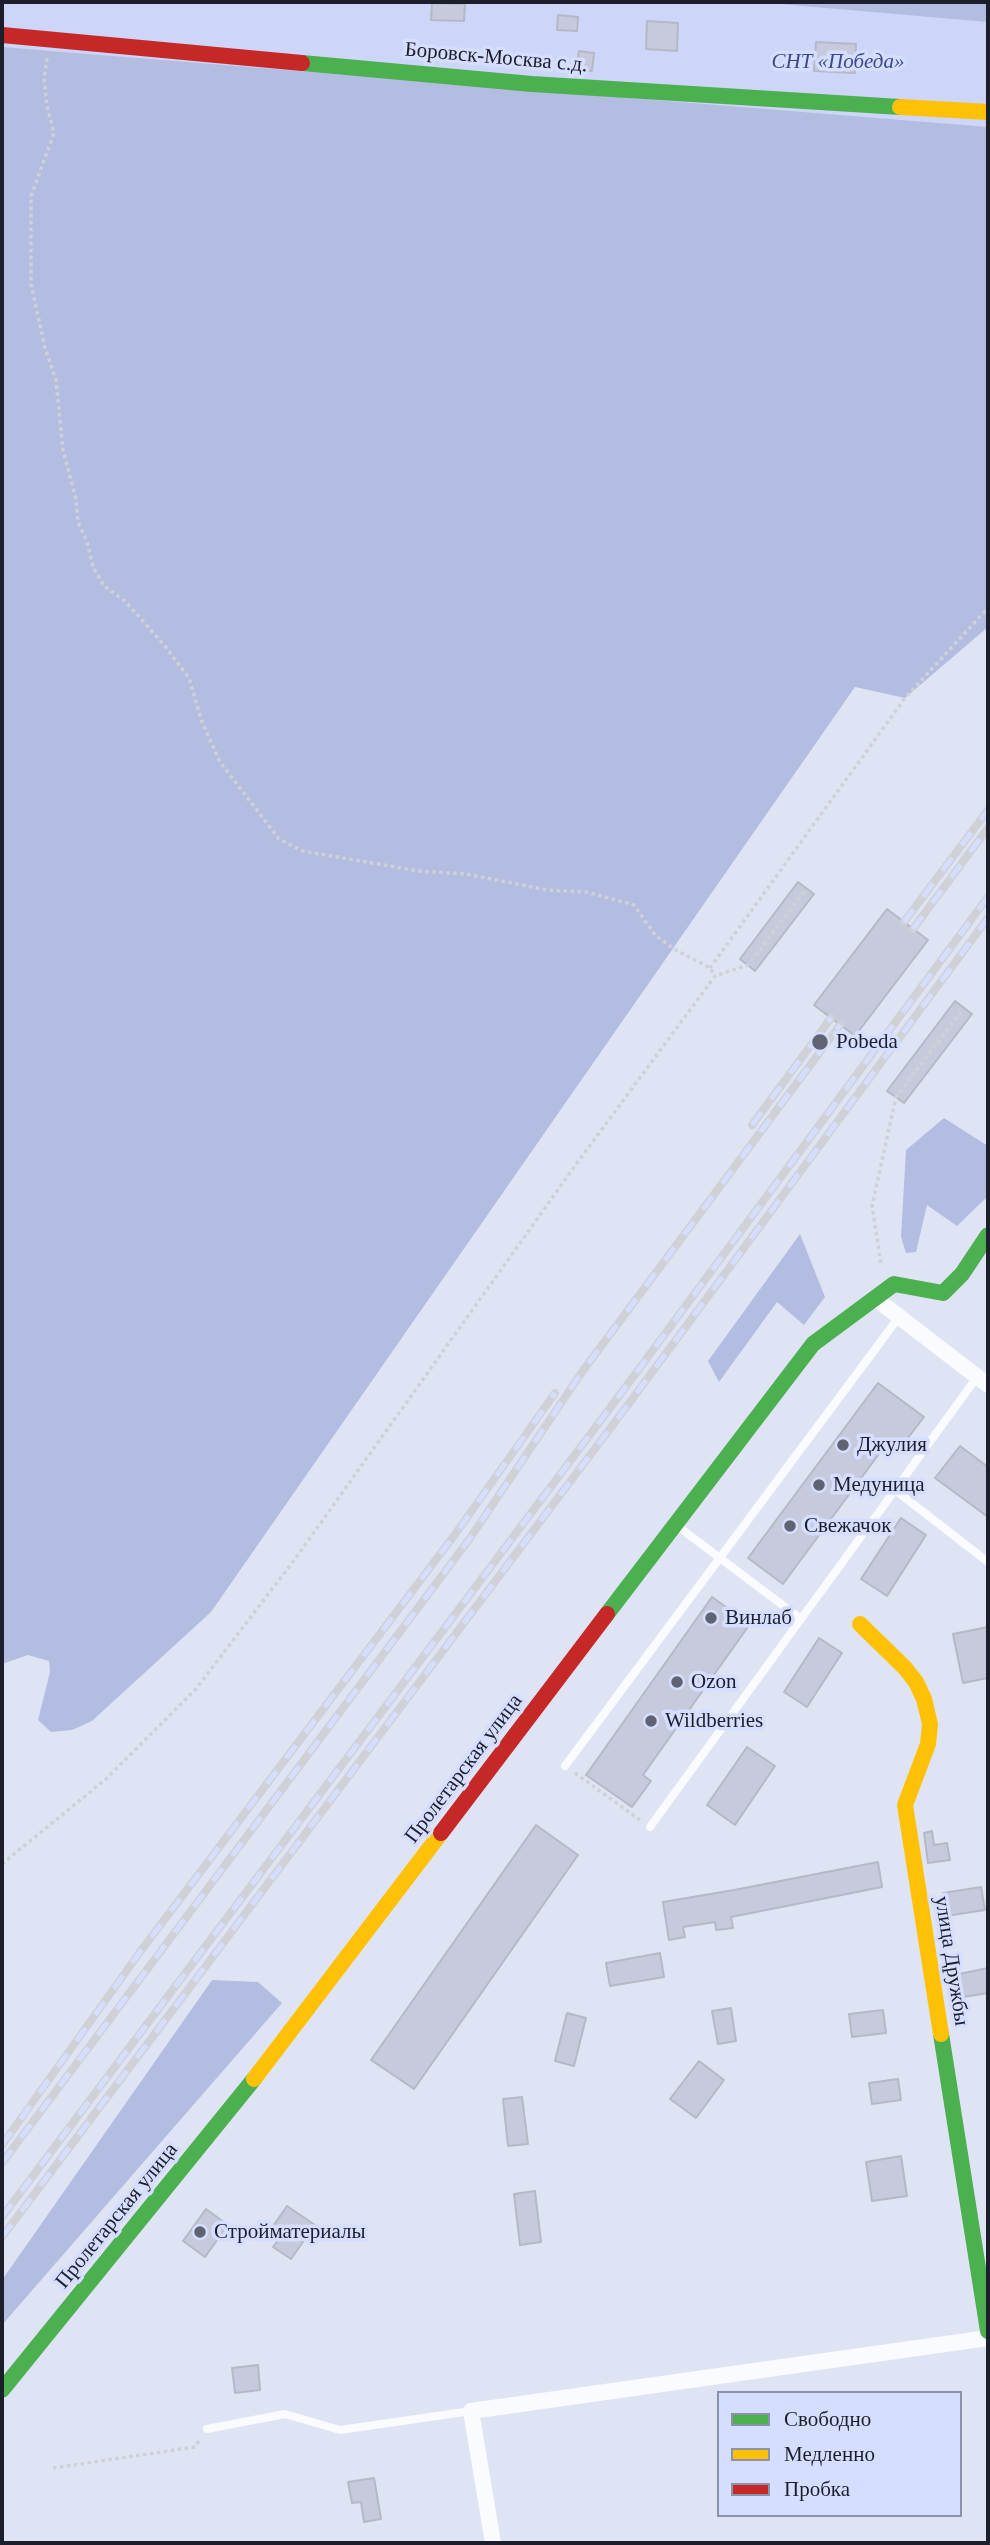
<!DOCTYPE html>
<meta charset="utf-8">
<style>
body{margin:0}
#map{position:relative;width:990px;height:2545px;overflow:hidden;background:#dfe4f5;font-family:Georgia,serif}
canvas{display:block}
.frame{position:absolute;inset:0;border:4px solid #1c1f2b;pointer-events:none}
.legend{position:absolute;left:717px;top:2391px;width:245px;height:126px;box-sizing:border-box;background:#d5deff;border:2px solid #8b92aa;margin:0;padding:9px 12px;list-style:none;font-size:21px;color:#1c1f2b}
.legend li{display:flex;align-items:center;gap:14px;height:35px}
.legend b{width:35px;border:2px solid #8b92aa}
</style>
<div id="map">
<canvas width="990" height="2545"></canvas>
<div class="frame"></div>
<ul class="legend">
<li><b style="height:9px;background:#4caf50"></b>Свободно</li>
<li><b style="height:9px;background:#ffc107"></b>Медленно</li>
<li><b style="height:9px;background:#c62828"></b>Пробка</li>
</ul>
</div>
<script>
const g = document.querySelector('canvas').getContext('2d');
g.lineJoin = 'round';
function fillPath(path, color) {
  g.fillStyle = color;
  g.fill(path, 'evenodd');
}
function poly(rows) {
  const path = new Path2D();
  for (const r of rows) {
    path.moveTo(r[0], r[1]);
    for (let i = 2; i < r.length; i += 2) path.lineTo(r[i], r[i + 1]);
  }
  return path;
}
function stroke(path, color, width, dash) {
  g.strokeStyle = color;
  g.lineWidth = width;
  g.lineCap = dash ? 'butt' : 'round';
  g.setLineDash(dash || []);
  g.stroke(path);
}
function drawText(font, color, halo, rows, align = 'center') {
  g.font = font + ' Georgia,serif';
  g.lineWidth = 7;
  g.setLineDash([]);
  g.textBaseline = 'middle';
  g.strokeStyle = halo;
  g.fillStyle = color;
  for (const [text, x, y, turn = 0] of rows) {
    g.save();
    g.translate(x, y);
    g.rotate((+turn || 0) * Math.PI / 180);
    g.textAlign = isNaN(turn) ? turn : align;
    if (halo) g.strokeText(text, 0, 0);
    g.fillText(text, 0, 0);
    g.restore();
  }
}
const green = poly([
 [2,2,837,2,988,15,988,131,2,57]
]);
const forest = poly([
 [757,2,988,2,988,22],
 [2,47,988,127,988,627,905,698,855,687,211,1612,92,1721,72,1730,51,1732,38,1720,50,1672,49,1661,28,1655,2,1664],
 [944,1118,988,1146,988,1187,986,1198,957,1226,927,1205,916,1252,906,1253,901,1237,906,1150],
 [800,1234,825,1297,804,1325,777,1302,719,1382,708,1361],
 [212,1980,258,1982,282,2003,2,2325,2,2280]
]);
const building = poly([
 [432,3,465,4,464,21,431,20,432,3],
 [558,15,578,17,577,31,557,30,558,15],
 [647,21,678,23,677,51,646,49,647,21],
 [816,42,856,44,855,73,814,71,816,42],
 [579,51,594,53,592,71,576,70,579,51],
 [798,882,814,894,755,971,740,959,798,882],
 [887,909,928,940,855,1036,814,1005,887,909],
 [955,1001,972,1014,904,1103,887,1091,955,1001],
 [878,1383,924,1417,901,1447,890,1439,783,1584,748,1558,878,1383],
 [960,1446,988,1467,988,1517,935,1478,960,1446],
 [901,1518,926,1535,887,1596,861,1579,901,1518],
 [712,1597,750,1624,643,1775,651,1781,632,1807,586,1775,712,1597],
 [988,1627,988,1678,963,1683,953,1634,988,1627],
 [819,1638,842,1653,807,1707,784,1692,819,1638],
 [747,1747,775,1766,735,1825,707,1805,747,1747],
 [536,1825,578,1855,414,2089,371,2060,536,1825],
 [932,1831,934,1845,947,1843,950,1860,928,1863,924,1833,932,1831],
 [878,1862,882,1887,731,1917,733,1928,716,1930,715,1922,683,1927,685,1937,669,1940,663,1902,734,1890,878,1862],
 [981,1887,985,1910,946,1916,943,1893,981,1887],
 [660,1953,664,1977,610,1986,606,1963,660,1953],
 [988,1968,988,1993,963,1997,959,1974,988,1968],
 [731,2008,736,2041,718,2044,712,2011,731,2008],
 [883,2010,886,2033,852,2037,849,2014,883,2010],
 [567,2013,586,2018,574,2066,555,2061,567,2013],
 [699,2061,724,2080,696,2118,670,2099,699,2061],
 [898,2079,901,2100,872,2104,869,2083,898,2079],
 [522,2097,528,2144,508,2146,503,2099,522,2097],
 [901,2156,907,2196,872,2201,866,2162,901,2156],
 [535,2191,541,2242,520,2245,514,2194,535,2191],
 [287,2206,315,2225,291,2259,273,2247,279,2239,269,2232,287,2206],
 [206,2209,228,2225,205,2257,183,2241,206,2209],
 [258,2365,260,2390,235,2393,232,2368,258,2365],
 [374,2478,381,2519,364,2522,361,2502,352,2503,348,2482,374,2478]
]);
const path = poly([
 [47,58,44,78,47,106,54,133,31,196,31,284,45,348,56,380,63,450,76,499,78,522,87,542,93,567,104,586,125,601,165,646,189,678,202,722,220,762,279,839,303,851,418,871,466,874,547,890,587,892,634,905,655,935,674,949,710,968,715,976],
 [710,968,905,698,988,608],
 [881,1263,872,1206,896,1097,961,1012],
 [575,1773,640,1820],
 [2,1864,106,1779,196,1689,295,1559,577,1163,715,976,748,965,804,892],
 [53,2468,195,2447,200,2439]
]);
const lane = poly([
 [895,1490,977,1377],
 [801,1619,895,1490,988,1562],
 [565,1766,899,1317],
 [650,1827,801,1619,676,1525],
 [207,2429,285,2414,340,2430,471,2411]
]);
const street = poly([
 [876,1299,988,1385],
 [493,2543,471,2411,988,2338]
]);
const fast = poly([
 [302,63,532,84,900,107],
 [607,1614,813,1344,894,1284,943,1293,962,1274,988,1235],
 [941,2034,988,2331],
 [2,2390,254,2079]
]);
const slow = poly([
 [900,107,988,112],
 [860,1624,905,1668,916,1682,924,1699,930,1724,928,1744,905,1805,941,2034],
 [254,2079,441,1833]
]);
const jam = poly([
 [2,35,302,63],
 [441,1833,607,1614]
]);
const rail = poly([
 [904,922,988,810],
 [913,929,988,828],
 [752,1125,831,1018],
 [2,2145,140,1952,456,1533,555,1393],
 [2,2163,468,1541,582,1372,840,1025],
 [2,2217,616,1400,988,897],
 [2,2237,627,1406,988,918]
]);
const markers = [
 [820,1042,9,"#606472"],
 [843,1445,7,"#606472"],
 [819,1485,7,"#606472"],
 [790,1526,7,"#606472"],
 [711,1618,7,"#606472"],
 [677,1682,7,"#606472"],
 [651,1721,7,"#606472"],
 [200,2232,7,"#606472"]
];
const streetNames = [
 ["Боровск-Москва с.д.",496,58,5],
 ["Пролетарская улица",464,1769,-53],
 ["улица Дружбы",951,1961,81],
 ["Пролетарская улица",117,2216,-51]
];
const parkNames = [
 ["СНТ «Победа»",838,62]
];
const poiNames = [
 ["Pobeda",836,1042],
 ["Джулия",857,1445],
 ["Медуница",833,1485],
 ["Свежачок",804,1526],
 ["Винлаб",725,1618],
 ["Ozon",691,1682],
 ["Wildberries",665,1721],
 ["Стройматериалы",214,2232]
];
fillPath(green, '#cdd6f8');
fillPath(forest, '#b3bde2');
fillPath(building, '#c6cadc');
stroke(building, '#b5b9c6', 2);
stroke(path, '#d0d1d6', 3.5, [3.5, 3.5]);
stroke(lane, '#fafbfe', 8);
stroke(street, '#fafbfe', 16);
stroke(fast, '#4caf50', 16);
stroke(slow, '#ffc107', 16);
stroke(jam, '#c62828', 16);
stroke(rail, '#d0d1d6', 8);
stroke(rail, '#d5deff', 5, [16]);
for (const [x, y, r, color] of markers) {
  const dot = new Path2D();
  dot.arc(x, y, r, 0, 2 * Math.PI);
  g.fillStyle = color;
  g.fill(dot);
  stroke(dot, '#d5deff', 2.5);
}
drawText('21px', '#1c1f2b', '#d5deff', streetNames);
drawText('italic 21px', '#3c488b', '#d5deff', parkNames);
drawText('21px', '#1c1f2b', '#d5deff', poiNames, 'left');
</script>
